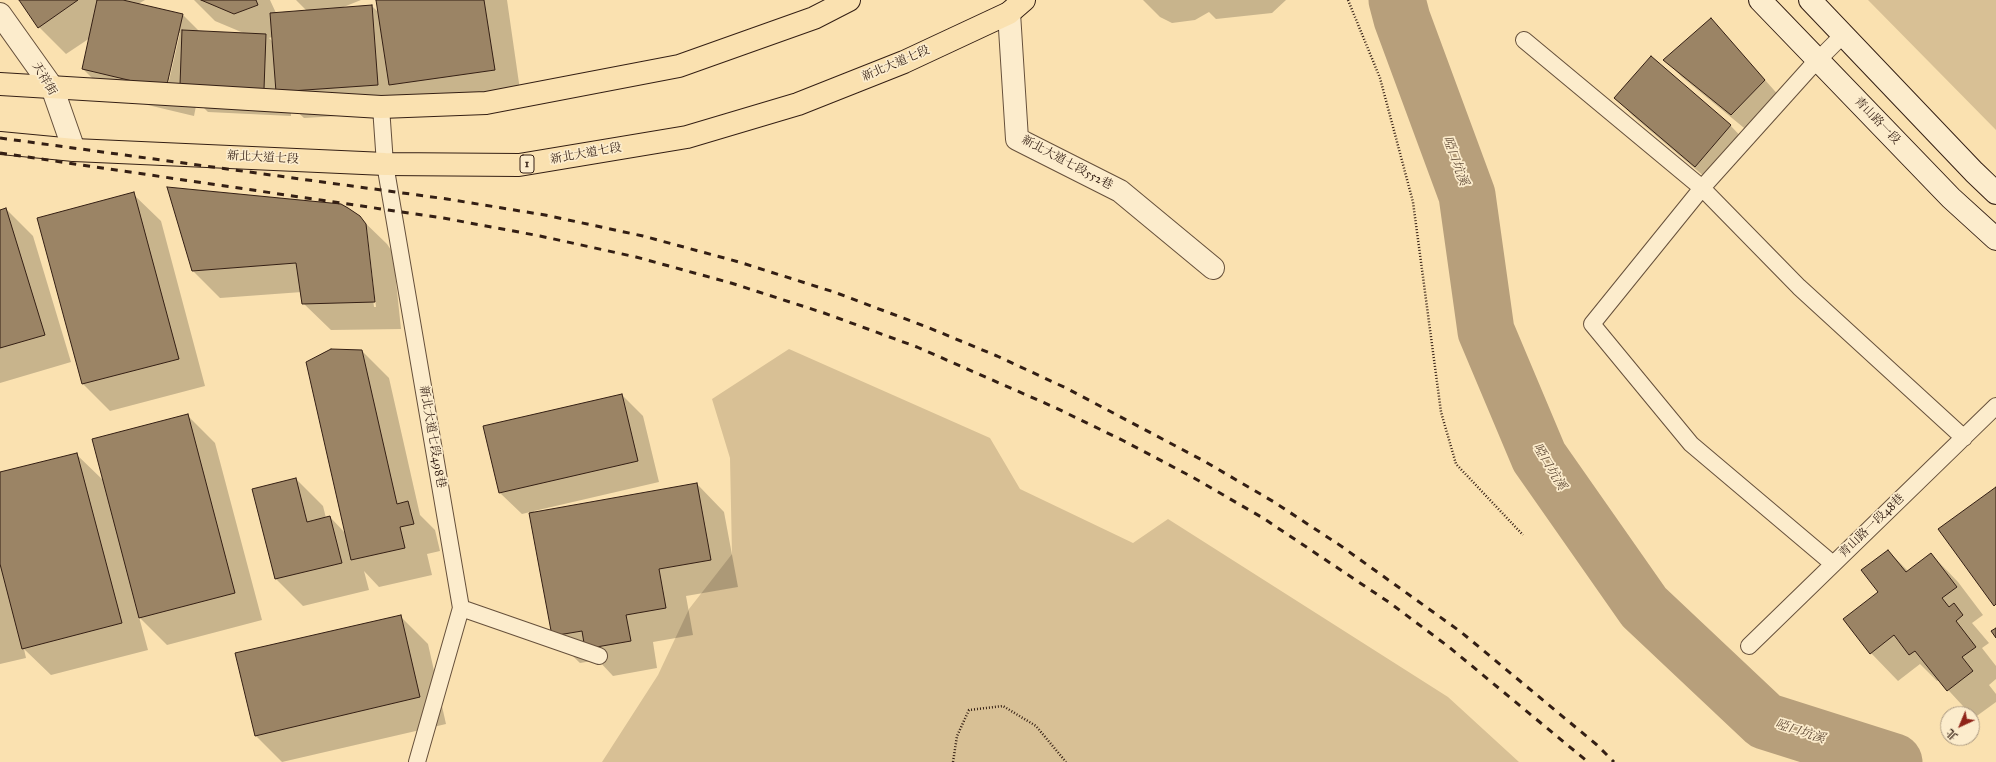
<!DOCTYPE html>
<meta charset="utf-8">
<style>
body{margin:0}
#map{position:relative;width:1996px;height:762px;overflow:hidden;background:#fae1b0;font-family:"IM FELL Great Primer","Noto Serif TC",serif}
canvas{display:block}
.north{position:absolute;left:1940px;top:706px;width:40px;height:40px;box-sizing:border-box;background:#fceccc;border:1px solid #ac9a82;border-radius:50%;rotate:224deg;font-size:11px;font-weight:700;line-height:16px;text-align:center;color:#341f14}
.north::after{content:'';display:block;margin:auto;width:14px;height:18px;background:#8f2418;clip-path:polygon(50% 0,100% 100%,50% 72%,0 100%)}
</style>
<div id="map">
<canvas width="1996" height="762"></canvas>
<div class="north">北</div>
</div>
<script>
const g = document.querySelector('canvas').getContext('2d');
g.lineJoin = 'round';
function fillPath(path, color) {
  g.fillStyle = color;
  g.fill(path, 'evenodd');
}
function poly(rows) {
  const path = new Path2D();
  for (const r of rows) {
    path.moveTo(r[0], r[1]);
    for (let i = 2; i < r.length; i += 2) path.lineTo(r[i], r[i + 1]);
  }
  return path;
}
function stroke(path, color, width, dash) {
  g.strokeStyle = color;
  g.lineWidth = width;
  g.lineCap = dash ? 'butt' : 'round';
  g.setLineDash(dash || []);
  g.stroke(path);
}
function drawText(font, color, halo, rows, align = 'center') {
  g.font = font + ' "IM FELL Great Primer","Noto Serif TC",serif';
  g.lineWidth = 3.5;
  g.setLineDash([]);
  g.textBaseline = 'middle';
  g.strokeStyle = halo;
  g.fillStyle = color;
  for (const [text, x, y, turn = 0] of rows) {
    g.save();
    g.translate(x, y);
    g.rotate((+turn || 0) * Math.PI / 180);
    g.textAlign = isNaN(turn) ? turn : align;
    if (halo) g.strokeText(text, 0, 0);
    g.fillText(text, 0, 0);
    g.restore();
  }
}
const green = poly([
 [1868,0,1996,0,1996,130],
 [789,349,990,438,1020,489,1133,543,1168,519,1448,697,1519,762,602,762,658,675,689,609,732,554,730,458,712,399]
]);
const shadow = poly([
 [20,0,145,0,138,4,183,15,200,32,246,34,215,21,194,0,270,0,276,13,307,11,296,0,361,0,341,8,372,6,379,13,377,0,507,0,521,97,405,112,304,118,291,106,291,116,208,112,197,101,194,116,110,96,83,69,90,38,66,54,39,27],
 [178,33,180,33,166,94,164,94],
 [272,37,273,42,269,38],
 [1143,0,1286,0,1272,13,1216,19,1209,12,1195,20,1172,23,1160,17],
 [1711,19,1781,98,1749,132,1682,77,1665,60],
 [1616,98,1730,125,1747,143,1712,183,1633,116],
 [133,194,161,221,205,386,110,411,83,384,38,219],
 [6,209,33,236,71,362,0,383,0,211],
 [359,217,387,244,393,253,401,329,331,330,303,303,302,292,220,298,193,271],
 [365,230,367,230,376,307,374,307],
 [362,351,389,378,420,515,435,530,440,551,427,554,432,575,379,587,364,571,369,590,303,606,276,579,296,479,323,506,326,518,330,517,346,534],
 [622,395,643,416,659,482,534,511,535,513,697,484,724,512,738,587,686,596,693,635,653,642,657,668,613,676,598,660,580,663,552,636,530,512,522,514,500,493,484,427],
 [188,416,215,443,262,620,167,645,139,617,148,650,51,675,24,649,26,658,0,664,0,473,76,454,105,482],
 [1888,551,1909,572,1931,554,1958,582,1983,615,1972,623,1989,643,1982,648,1996,666,1996,679,1989,685,1996,694,1996,702,1974,718,1939,680,1937,681,1920,664,1898,681,1871,653,1844,619,1879,592],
 [400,616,428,644,446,724,282,762,255,735]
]);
const river = poly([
 [1397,0,1402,19,1467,195,1486,331,1539,457,1644,607,1765,721,1894,762]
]);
const building = poly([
 [19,0,78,0,38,28,19,0],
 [97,0,123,0,183,14,166,89,82,69,97,0],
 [201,0,256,0,258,5,234,14,201,0],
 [376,0,484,0,495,70,389,85,376,0],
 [372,5,378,85,276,92,270,13,372,5],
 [1711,18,1765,80,1731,115,1663,60,1711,18],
 [182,30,266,34,264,89,180,85,182,30],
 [1651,56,1731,125,1695,167,1614,98,1651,56],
 [167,187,341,204,348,208,360,216,366,224,375,302,302,304,296,263,192,271,167,187],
 [134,192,179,359,82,384,37,218,134,192],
 [6,208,45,335,0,348,0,210,6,208],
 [331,349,362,350,397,504,408,501,414,524,400,527,405,548,351,560,306,362,331,349],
 [622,394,638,461,499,493,483,426,622,394],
 [188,414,235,593,139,618,92,439,188,414],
 [77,453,122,623,22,649,0,564,0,472,77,453],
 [296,478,307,522,330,516,342,563,275,579,252,489,296,478],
 [697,483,711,560,659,569,666,608,626,615,631,641,585,649,582,631,552,636,529,513,697,483],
 [1996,487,1996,604,1994,606,1938,529,1996,487],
 [1888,550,1906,572,1931,553,1957,587,1942,598,1949,607,1954,603,1963,615,1956,621,1976,647,1962,657,1973,671,1947,691,1915,651,1909,655,1894,635,1870,654,1843,619,1878,592,1861,570,1888,550],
 [401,615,420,697,255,736,235,653,401,615],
 [1996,628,1996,638,1991,631,1996,628]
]);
const path = poly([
 [1348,0,1380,78,1413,202,1441,412,1456,464,1523,535],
 [953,762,957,736,969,710,1003,706,1036,726,1066,762]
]);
const lane = poly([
 [1524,40,1702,188,1799,287,1964,438],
 [381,107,385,164,461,608,417,762],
 [1833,564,1691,444,1592,324,1702,188,1809,69,1843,35],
 [461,608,599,656],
 [1749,646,1996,406]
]);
const street = poly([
 [1009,13,1017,139,1120,191,1213,268],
 [0,14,52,87,74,150]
]);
const secondary = poly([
 [1760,0,1951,198,1996,239],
 [1810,0,1974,172,1996,193]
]);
const primary = poly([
 [0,84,381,107,486,103,679,66,814,18,849,0],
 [0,143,74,150,385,164,519,165,687,137,798,104,904,62,1009,13,1024,0]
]);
const rail = poly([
 [0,138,447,199,545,215,643,236,739,262,834,292,927,327,997,356,1066,388,1204,461,1274,502,1341,546,1461,632,1597,745,1614,762],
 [0,153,443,218,540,236,636,257,731,283,824,313,917,347,1056,408,1124,441,1194,478,1263,518,1390,603,1449,647,1588,762]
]);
const shields = [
 [527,164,14]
];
const shieldNames = [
 ["1",527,164]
];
const streetNames = [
 ["新北大道七段",896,64,-23],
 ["天祥街",44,79,59],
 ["青山路一段",1877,121,46],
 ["新北大道七段",586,154,-10],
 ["新北大道七段",263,158,3],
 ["新北大道七段552巷",1067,163,28],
 ["新北大道七段498巷",432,437,80],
 ["青山路一段48巷",1872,526,-44]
];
const waterNames = [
 ["啞口坑溪",1455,161,70],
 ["啞口坑溪",1549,467,59],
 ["啞口坑溪",1800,732,18]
];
fillPath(green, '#d8c095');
fillPath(shadow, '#0003');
stroke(river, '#b79f7b', 57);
fillPath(building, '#9b8465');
stroke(building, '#341f14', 1);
stroke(lane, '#66503b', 18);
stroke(street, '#66503b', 24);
stroke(secondary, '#341f14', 24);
stroke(primary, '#341f14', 24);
stroke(path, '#341f14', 2.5, [1, 2]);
stroke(lane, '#fceccc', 16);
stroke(street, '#fceccc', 22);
stroke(secondary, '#fceccc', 22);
stroke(primary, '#fae1b0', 22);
stroke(rail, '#341f14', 3, [7, 7]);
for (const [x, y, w] of shields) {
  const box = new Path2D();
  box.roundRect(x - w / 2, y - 9, w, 18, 3);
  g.fillStyle = '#fceccc';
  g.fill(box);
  stroke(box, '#341f14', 1);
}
drawText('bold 11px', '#341f14', null, shieldNames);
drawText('12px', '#341f14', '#fceccc', streetNames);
drawText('italic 13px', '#624c38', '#fceccc', waterNames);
</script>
